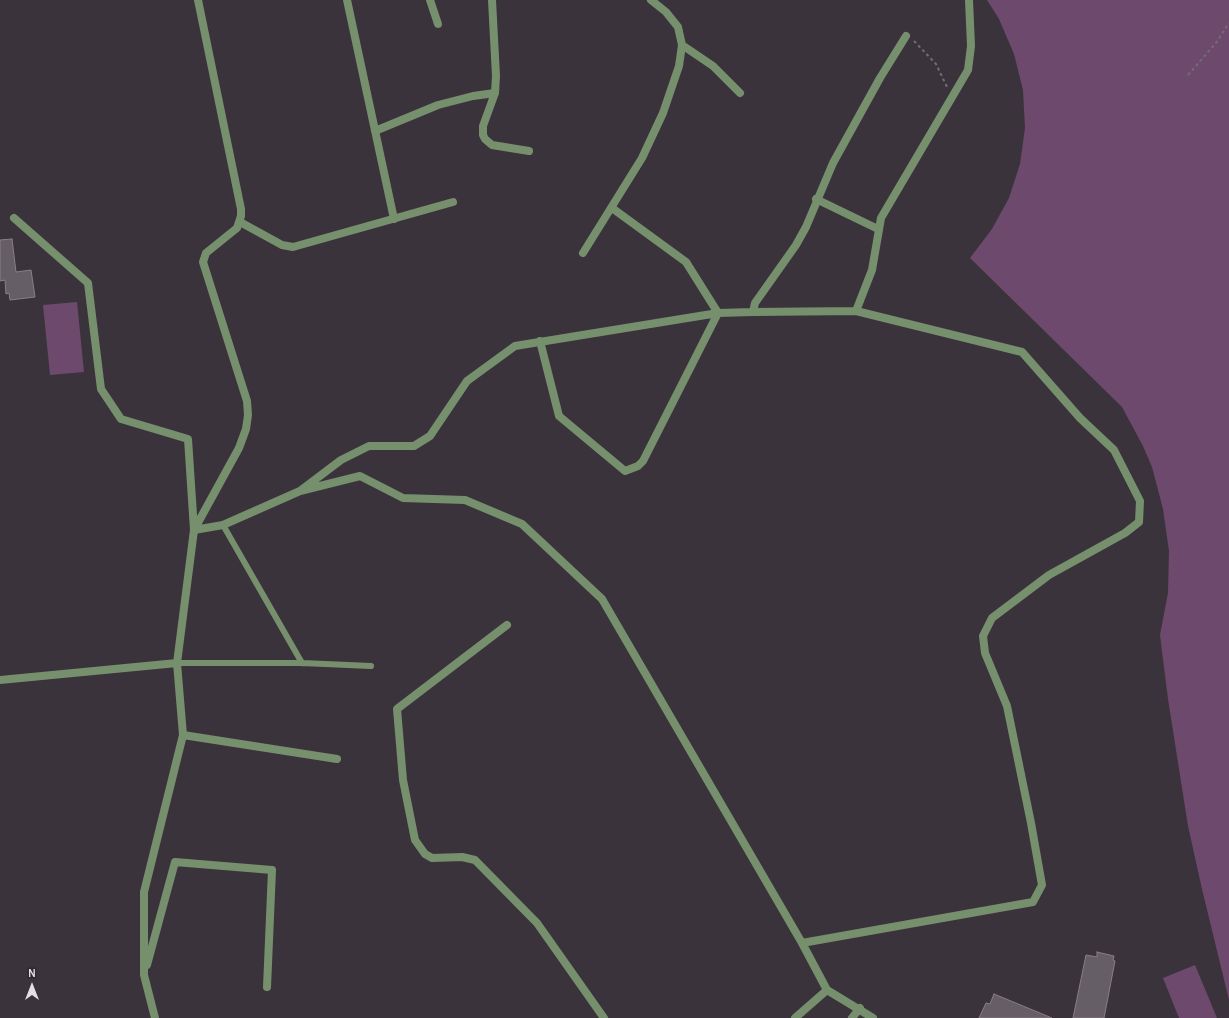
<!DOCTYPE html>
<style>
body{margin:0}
#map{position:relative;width:1229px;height:1018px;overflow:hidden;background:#3b333b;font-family:Karla,sans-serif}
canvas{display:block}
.north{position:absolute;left:12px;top:966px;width:40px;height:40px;-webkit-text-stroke:3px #312931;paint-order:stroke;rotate:0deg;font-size:11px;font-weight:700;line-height:16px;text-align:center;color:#e4dfe4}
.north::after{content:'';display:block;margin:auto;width:14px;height:18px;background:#e4dfe4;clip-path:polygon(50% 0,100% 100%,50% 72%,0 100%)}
</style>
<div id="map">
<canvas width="1229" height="1018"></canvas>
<div class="north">N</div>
</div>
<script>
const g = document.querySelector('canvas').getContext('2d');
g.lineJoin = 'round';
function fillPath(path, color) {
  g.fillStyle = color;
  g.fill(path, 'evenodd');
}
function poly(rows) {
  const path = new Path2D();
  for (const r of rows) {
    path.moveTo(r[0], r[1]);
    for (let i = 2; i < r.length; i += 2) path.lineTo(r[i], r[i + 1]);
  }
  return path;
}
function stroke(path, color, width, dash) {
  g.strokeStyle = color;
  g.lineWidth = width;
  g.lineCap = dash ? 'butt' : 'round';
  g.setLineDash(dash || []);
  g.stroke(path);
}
const green = poly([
 [987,0,1229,0,1229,1000,1202,889,1188,826,1168,699,1160,635,1168,593,1169,551,1163,509,1152,467,1143,446,1122,407,970,258,992,229,1009,198,1020,164,1025,128,1023,90,1014,54,999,19],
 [77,302,84,372,50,375,43,305],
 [1195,965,1217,1018,1179,1018,1163,978]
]);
const building = poly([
 [12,239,16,272,31,270,35,297,10,300,9,293,6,294,5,280,0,281,0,240,12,239],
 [1097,952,1114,956,1113,960,1115,961,1104,1018,1073,1018,1086,955,1097,957,1097,952],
 [994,994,1052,1018,979,1018,986,1003,990,1004,994,994]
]);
const path = poly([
 [914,41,936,64,947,87],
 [1188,75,1216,43,1229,23]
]);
const service = poly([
 [223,525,302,663],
 [177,663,302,663,371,666]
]);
const minor = poly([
 [347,0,394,219],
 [430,0,438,24],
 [492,0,496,76,495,93,483,126,483,135,485,139,492,145,529,151],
 [682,45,713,66,740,93],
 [375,131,438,105,473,96,495,93],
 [816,199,878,229],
 [14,218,88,283,101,389,121,419,188,439,194,530,223,525,300,491,341,460,369,446,414,446,430,436,467,381,515,346,718,313,753,312,755,303,796,245,806,227,833,163,880,78,906,36],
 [240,222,282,245,293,247,453,202],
 [583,253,642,158,663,113,679,66,682,45,678,27,666,12,651,0],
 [753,312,856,311],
 [540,341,559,416,625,471,638,466,643,461,718,313,686,262,612,208],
 [300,491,360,476,403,498,465,500,522,524,602,599,802,943,1033,902,1042,885,1031,823,1007,706,985,653,983,636,992,618,1049,575,1125,533,1139,522,1140,501,1114,450,1080,418,1022,352,856,311,872,270,881,218,968,70,971,46,969,0],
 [507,625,397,709,403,780,415,840,425,854,432,858,462,857,475,860,537,923,604,1018],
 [0,680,177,663],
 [183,735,337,759],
 [802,943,827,990,873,1018],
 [147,965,175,862,272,870,267,987],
 [155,1018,144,975,144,892,183,735,177,663,194,530,239,448,246,429,248,415,247,401,203,262,206,253,237,228,241,216,241,209,198,0],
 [795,1018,827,990],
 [852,1018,860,1008]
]);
fillPath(green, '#6d4a6d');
fillPath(building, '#665e66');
stroke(building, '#887f87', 1);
stroke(path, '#736c73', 2, [3, 3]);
stroke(service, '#76906d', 6);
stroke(minor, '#76906d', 8);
</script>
